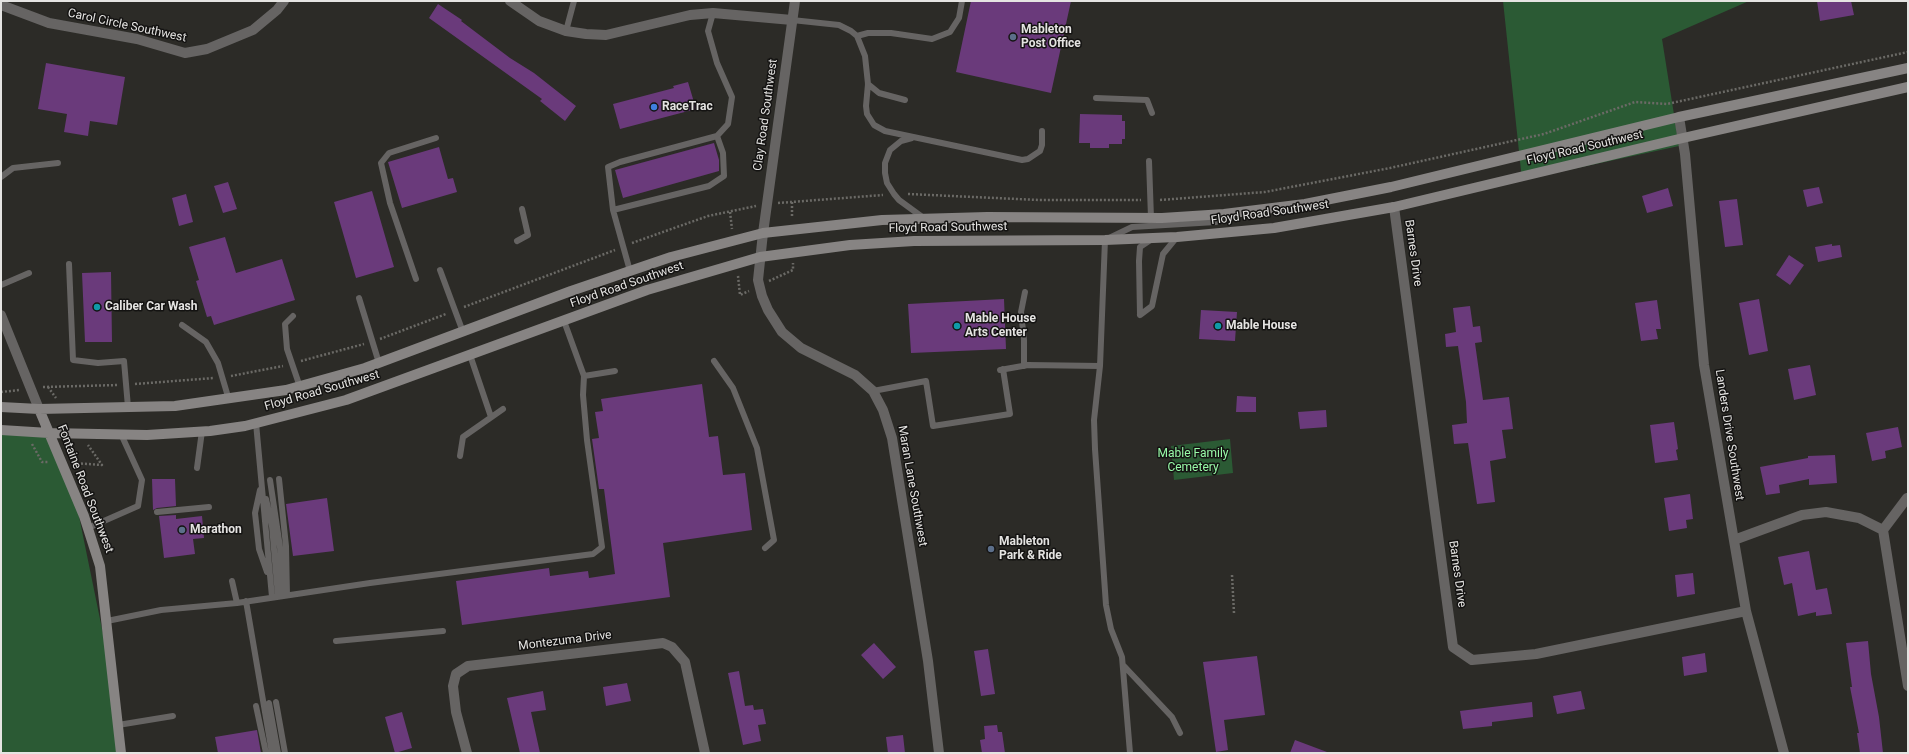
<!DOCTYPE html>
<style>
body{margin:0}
#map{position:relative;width:1909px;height:754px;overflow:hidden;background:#2c2b27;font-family:Roboto,sans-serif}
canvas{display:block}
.frame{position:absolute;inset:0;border:2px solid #e5e4e2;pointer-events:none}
</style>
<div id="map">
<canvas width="1909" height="754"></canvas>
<div class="frame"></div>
</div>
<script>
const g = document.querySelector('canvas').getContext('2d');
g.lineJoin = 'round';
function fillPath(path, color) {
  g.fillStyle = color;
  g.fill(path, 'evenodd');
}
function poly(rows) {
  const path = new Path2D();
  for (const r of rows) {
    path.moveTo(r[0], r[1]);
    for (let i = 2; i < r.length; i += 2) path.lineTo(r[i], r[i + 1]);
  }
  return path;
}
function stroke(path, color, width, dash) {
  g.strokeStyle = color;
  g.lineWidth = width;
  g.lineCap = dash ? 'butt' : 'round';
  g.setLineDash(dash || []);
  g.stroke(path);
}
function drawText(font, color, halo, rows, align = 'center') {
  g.font = font + ' Roboto,sans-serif';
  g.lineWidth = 3;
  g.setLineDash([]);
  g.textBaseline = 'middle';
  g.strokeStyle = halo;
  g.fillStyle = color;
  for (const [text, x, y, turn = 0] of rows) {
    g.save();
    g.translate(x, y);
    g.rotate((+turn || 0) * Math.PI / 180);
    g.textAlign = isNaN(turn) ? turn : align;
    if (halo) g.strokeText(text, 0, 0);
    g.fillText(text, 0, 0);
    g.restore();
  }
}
const green = poly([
 [1503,1,1749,1,1662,39,1679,146,1522,180],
 [1,430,45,431,72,482,118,707,122,753,1,753],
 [1230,439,1233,473,1174,480,1171,446]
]);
const building = poly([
 [971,1,1071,1,1051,93,956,72],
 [1817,1,1851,1,1854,15,1820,21],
 [438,4,462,20,461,21,510,58,534,73,576,106,565,121,540,101,542,99,429,18],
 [46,63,125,77,117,125,90,121,88,136,64,132,67,114,38,109],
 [688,82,696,109,620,129,613,104,674,88,673,86],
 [1080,114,1122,115,1122,121,1125,121,1125,139,1122,139,1122,144,1109,144,1109,148,1090,148,1090,143,1079,143],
 [714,143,719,160,719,171,623,198,615,170],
 [439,147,448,179,453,178,457,192,402,208,388,162],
 [228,182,237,209,223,213,214,186],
 [1819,187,1823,203,1807,207,1803,190],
 [1668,188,1673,206,1647,213,1642,196],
 [372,191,394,267,356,278,334,202],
 [186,194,193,222,179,226,172,198],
 [1737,199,1743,245,1725,247,1719,201],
 [225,237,236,273,282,259,295,300,214,325,211,316,207,317,196,281,199,280,189,247],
 [1832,244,1832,246,1840,245,1842,257,1818,262,1815,247],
 [1789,255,1804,265,1790,285,1776,275],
 [111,272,112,342,85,342,82,273],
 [1004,299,1006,349,911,353,908,304],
 [1759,299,1768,351,1749,355,1739,303],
 [1657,300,1661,329,1656,329,1658,339,1641,341,1635,303],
 [1470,306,1473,327,1480,326,1482,342,1475,343,1483,400,1509,397,1513,429,1502,430,1506,458,1490,461,1495,502,1477,504,1468,443,1454,444,1452,425,1467,423,1466,402,1458,346,1446,347,1445,334,1456,332,1453,308],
 [1201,310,1237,312,1235,341,1199,339],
 [1810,365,1816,395,1794,400,1788,369],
 [702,384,709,437,718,436,723,475,745,473,752,530,663,543,670,597,462,625,456,581,549,568,550,576,588,571,589,578,615,574,604,489,599,489,592,439,599,438,595,412,603,411,601,399],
 [1237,396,1256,397,1256,412,1236,412],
 [1326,410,1327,427,1300,429,1298,412],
 [1674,422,1678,449,1676,450,1678,460,1655,463,1650,425],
 [1898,427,1902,447,1885,451,1886,458,1872,461,1866,433],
 [1835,455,1837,483,1809,485,1809,479,1779,485,1780,493,1766,495,1760,467,1808,458,1808,456],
 [152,479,175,479,176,506,157,508,153,510],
 [1690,494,1693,519,1686,520,1687,528,1669,531,1664,498],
 [327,498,334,551,293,556,286,504],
 [176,515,176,519,202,516,204,538,193,539,195,554,164,558,159,516],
 [1809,551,1816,590,1827,588,1832,614,1816,616,1816,612,1798,616,1792,583,1784,585,1778,557],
 [1693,573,1695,594,1677,597,1675,575],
 [1868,641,1871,674,1879,717,1883,753,1860,753,1857,733,1859,733,1850,687,1852,687,1846,643],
 [874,643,896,667,883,679,861,655],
 [988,649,995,694,981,696,974,651],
 [1705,653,1707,672,1684,676,1682,657],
 [1257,656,1265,715,1224,720,1228,750,1216,752,1203,662],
 [739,671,745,706,753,705,754,710,763,709,766,724,758,725,761,741,743,745,728,673],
 [627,683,631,701,606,706,603,687],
 [543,691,546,710,531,712,540,753,520,753,507,698],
 [1581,691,1585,709,1557,714,1553,696],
 [1532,702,1533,717,1492,722,1492,726,1463,729,1460,711],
 [402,712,412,748,395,753,385,717],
 [997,725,998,732,1002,732,1005,753,982,753,980,740,985,739,984,726],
 [257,730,261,753,218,753,215,737],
 [903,735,905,753,888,753,886,737],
 [1295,740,1327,752,1327,753,1290,753]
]);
const path = poly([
 [908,194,1039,200,1141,200],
 [1160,200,1265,192,1390,168,1544,134,1635,102,1667,104,1908,52],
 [792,202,792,218],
 [778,203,883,195],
 [730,212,732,229],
 [632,243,708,216,756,206],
 [738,276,740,295,749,291],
 [769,281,793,270,793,263],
 [464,307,615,250],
 [380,339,446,314],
 [301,361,364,344],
 [231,376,283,366],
 [135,384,214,378],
 [43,387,118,385],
 [48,387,56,398],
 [1,392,20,390],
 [32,444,42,462,48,462],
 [73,463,102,465,88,445],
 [1232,575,1234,613]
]);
const service = poly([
 [792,20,839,25,851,31,857,36,865,56,868,84,866,106,867,114,874,125,885,131,1022,160,1028,159,1040,151,1042,145,1042,131],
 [566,31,574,1],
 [857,36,868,33,891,33,932,39,950,32,959,18,962,1],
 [868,84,879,93,905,100],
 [1096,98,1147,100,1152,113],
 [912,138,901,141,890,150,885,163,885,173,887,183,894,194,899,200,925,219],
 [1149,161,1151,218],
 [1,177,13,168,58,163],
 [613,210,709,186,724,176,723,153,717,136],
 [517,241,528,235,522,209],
 [69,264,73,360,98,363,124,361,128,407],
 [440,270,463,332],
 [630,271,613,210,608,167,620,162,717,136,728,124,732,97,717,63,708,31,713,13],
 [416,279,390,203,381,163,389,153,436,138],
 [1,285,29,273],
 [359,298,379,363],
 [1140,315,1152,306,1163,254,1177,237],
 [1140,315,1139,261,1140,247,1152,239],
 [293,316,285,324,287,349,300,387],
 [564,321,584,376,615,371],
 [182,325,206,342,218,363,229,400],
 [470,355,491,417],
 [714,361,733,388,757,448,774,540,765,548],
 [1024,366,1024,340,1021,312,1025,292],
 [1000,370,1028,365,1100,366],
 [873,391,926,381,933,426,1010,414,1003,369],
 [256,423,272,597],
 [460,456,463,437,503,409],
 [197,468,202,431],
 [279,479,286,546,287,595],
 [270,480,280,547,283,596],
 [260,490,255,513,259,549,267,572],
 [266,499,272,526,278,596],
 [157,512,209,507],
 [88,528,138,506,142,480,121,434],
 [232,581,237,603],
 [246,601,272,753],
 [107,621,161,610,237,603,370,583,593,554,602,547,587,440,583,395,584,376],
 [336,641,443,631],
 [1123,665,1172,717,1180,733],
 [276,702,285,753],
 [269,703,278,753],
 [256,706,266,753],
 [118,725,173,716],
 [1130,753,1122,657,1111,629,1106,605,1095,449,1094,420,1100,366,1105,240,1132,227,1216,222,1233,216]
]);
const minor = poly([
 [510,1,539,21,566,31,586,34,606,35,690,15,713,13,792,20],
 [1,5,49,23,137,39,185,53,207,49,253,30,277,10,284,1],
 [1679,117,1685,154,1704,365,1746,611,1784,753],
 [1394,207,1453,647,1472,660,1536,654,1746,611],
 [763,233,758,280,762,296,768,310,782,332,801,348,855,375,873,391,883,410,892,438,928,661,939,753],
 [1,315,39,409],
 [1883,530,1907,498],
 [1734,540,1802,515,1826,512,1859,518,1883,530,1908,686],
 [467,753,456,712,453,686,456,674,468,666,663,643,672,647,685,662,705,753]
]);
const tertiary = poly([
 [763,233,795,1]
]);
const secondary = poly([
 [1,407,39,409,175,406,286,390,365,368,571,291,671,257,763,233,882,220,987,217,1162,218,1224,214,1305,204,1391,187,1679,117,1908,68],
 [39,409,84,516,100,566,121,753],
 [1,430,49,433,147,435,210,431,245,426,346,400,647,290,760,257,850,245,914,241,1105,240,1177,237,1274,228,1394,207,1683,138,1908,87]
]);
const markers = [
 [1013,37,4,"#5c6f8a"],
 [654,107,4,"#3f7fe0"],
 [97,307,4,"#0f9aa8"],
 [957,326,4,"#0f9aa8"],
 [1218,326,4,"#0f9aa8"],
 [182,530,4,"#5c6f8a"],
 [991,549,4,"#5c6f8a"]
];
const streetNames = [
 ["Carol Circle Southwest",127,26,12],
 ["Clay Road Southwest",766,115,-82],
 ["Floyd Road Southwest",1585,148,-13],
 ["Floyd Road Southwest",1270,213,-8],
 ["Floyd Road Southwest",948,228,-1],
 ["Barnes Drive",1413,253,82],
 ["Floyd Road Southwest",627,285,-19],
 ["Floyd Road Southwest",322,391,-16],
 ["Landers Drive Southwest",1729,435,81],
 ["Maran Lane Southwest",912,486,80],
 ["Fontaine Road Southwest",85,489,69],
 ["Barnes Drive",1457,574,82],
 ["Montezuma Drive",565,641,-7]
];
const poiNames = [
 ["Mableton",1021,30],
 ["Post Office",1021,44],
 ["RaceTrac",662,107],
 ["Caliber Car Wash",105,307],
 ["Mable House",965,319],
 ["Arts Center",965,333],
 ["Mable House",1226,326],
 ["Marathon",190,530],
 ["Mableton",999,542],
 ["Park & Ride",999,556]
];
const parkNames = [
 ["Mable Family",1193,454],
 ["Cemetery",1193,468]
];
fillPath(green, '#2b5a34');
fillPath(building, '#6a3a7b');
stroke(path, '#6b6a66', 2.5, [2, 2]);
stroke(service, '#666463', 6);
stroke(minor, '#666463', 10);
stroke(tertiary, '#666463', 10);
stroke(secondary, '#878483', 10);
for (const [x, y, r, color] of markers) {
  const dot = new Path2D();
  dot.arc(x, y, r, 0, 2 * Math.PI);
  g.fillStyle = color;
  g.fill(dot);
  stroke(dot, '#141312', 1.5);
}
drawText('12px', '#e5e4e2', '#141312', streetNames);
drawText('bold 12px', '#e5e4e2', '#141312', poiNames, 'left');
drawText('12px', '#98faa8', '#141312', parkNames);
</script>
